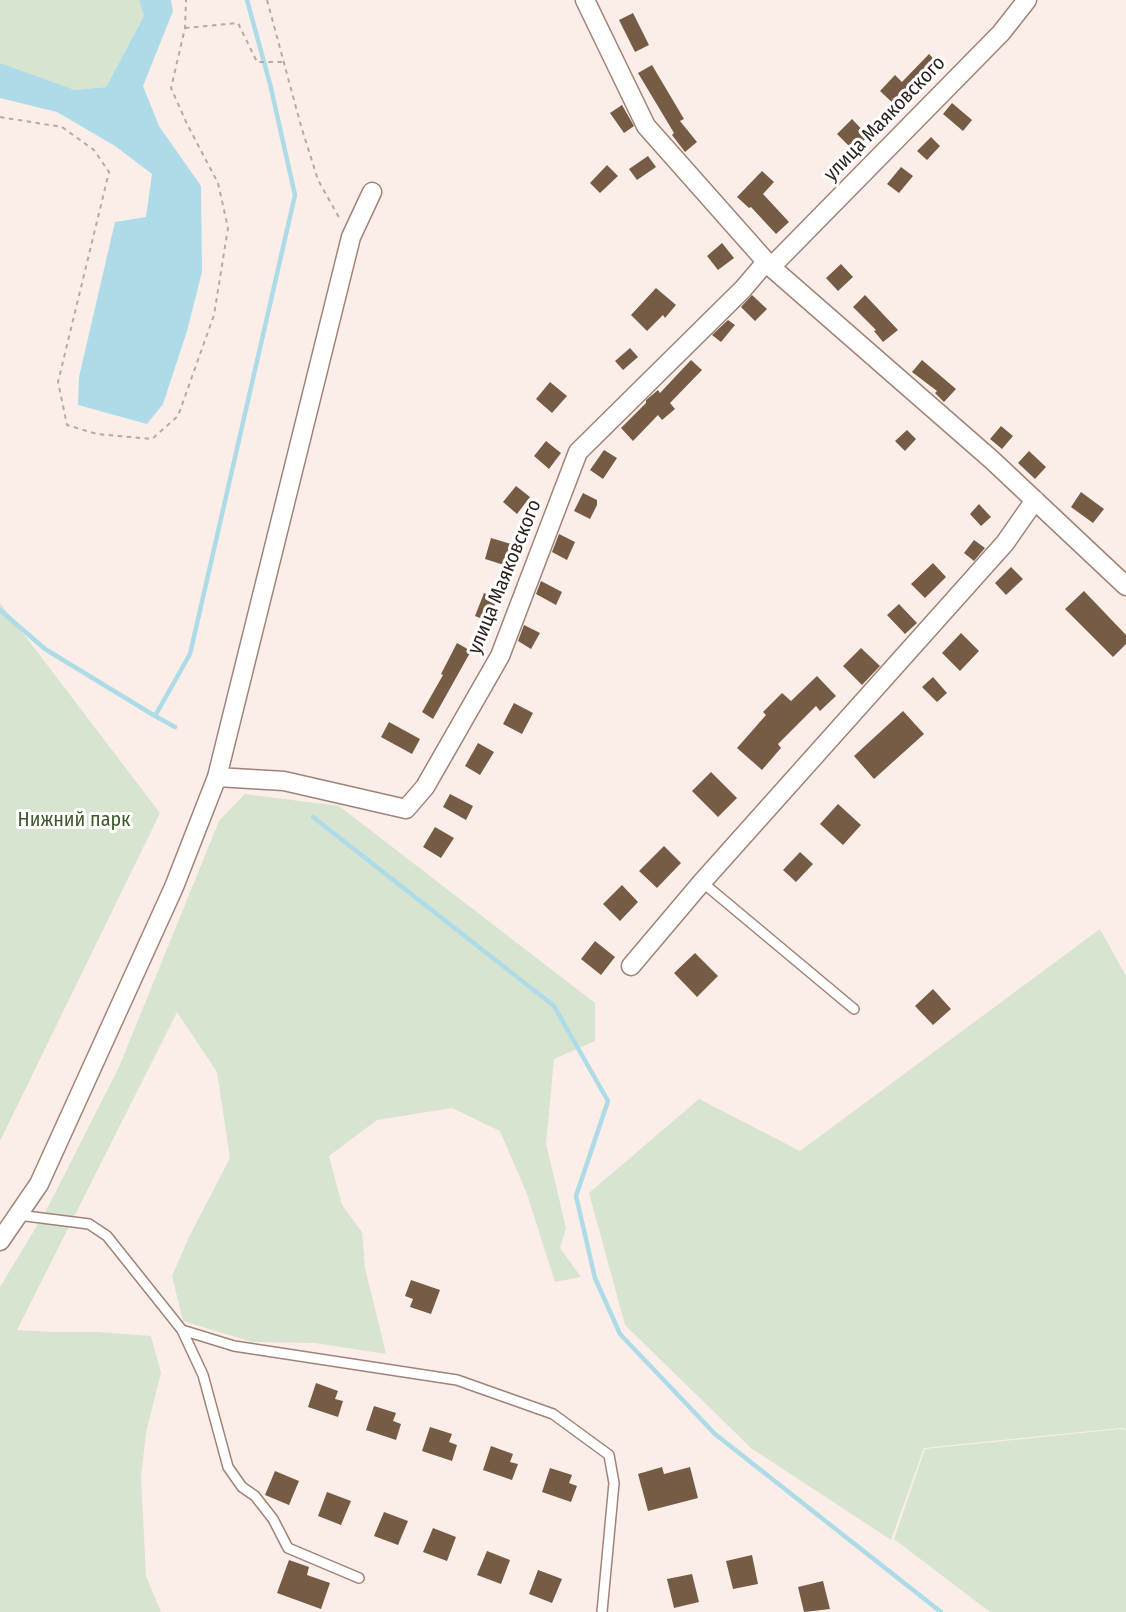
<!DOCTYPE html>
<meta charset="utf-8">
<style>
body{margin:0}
canvas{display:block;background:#fbeee8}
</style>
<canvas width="1126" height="1612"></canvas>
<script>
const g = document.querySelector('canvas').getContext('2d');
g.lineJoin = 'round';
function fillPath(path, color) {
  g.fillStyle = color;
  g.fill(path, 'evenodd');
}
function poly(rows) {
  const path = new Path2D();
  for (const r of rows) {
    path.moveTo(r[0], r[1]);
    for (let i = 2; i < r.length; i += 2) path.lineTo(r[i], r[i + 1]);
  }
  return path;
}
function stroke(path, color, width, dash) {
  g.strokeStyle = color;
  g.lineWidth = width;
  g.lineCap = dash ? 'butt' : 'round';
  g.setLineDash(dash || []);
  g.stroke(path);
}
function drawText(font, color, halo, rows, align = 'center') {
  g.font = font + ' "Fira Sans Condensed",sans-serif';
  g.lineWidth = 6;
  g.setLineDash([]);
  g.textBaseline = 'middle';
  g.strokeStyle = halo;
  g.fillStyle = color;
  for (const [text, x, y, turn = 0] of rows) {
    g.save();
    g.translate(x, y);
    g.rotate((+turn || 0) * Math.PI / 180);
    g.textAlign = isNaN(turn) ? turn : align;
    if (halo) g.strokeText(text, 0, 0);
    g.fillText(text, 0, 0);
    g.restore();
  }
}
const green = poly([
 [0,0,139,0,144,16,106,87,75,90,0,63],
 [0,603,160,813,0,1141],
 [245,794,339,806,595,1003,595,1041,554,1059,546,1144,566,1228,560,1248,581,1277,555,1282,527,1194,500,1131,452,1108,377,1120,329,1156,342,1205,362,1232,365,1268,386,1354,315,1343,252,1342,183,1321,172,1276,189,1237,230,1158,217,1072,177,1012,17,1330,53,1332,97,1332,151,1336,161,1373,146,1433,141,1477,146,1576,161,1612,0,1612,0,1287,47,1209,119,1067,219,821],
 [1100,929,1126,976,1126,1429,1120,1428,924,1448,891,1540,751,1448,625,1325,589,1193,699,1099,800,1151],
 [1120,1429,1126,1430,1126,1612,990,1612,894,1539,925,1449]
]);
const water = poly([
 [139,0,171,0,173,11,143,86,159,126,201,186,202,272,187,331,163,404,147,424,78,405,79,377,115,222,146,217,152,174,115,146,57,112,0,98,0,63,75,90,106,87,144,16]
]);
const stream = poly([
 [0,610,45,649,155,716,175,727],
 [155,716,190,654,295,195,270,84,247,0],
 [313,817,554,1006,608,1101,576,1196,595,1278,620,1334,715,1434,941,1612]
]);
const building = poly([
 [633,13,649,45,635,52,619,20],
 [929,54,938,63,896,106,880,91,895,75,902,82],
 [652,65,684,119,680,121,697,142,685,152,672,135,674,133,638,73],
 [952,103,972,120,963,131,943,114],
 [622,105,634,126,624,133,610,113],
 [852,119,868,136,854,151,837,134],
 [931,137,940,146,927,160,917,151],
 [648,156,656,167,637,180,629,169],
 [607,165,618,176,600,193,590,183],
 [901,167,913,176,899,193,887,184],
 [762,171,774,182,763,194,789,222,776,234,751,207,749,208,737,197],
 [722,243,734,258,718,270,707,256],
 [841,264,853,277,838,291,826,278],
 [656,288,676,305,665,318,663,315,647,331,631,315],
 [752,295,767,309,755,321,741,307],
 [865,295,898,330,883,342,874,331,876,330,853,307],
 [728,320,735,325,721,342,712,335],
 [630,348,638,357,623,370,615,361],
 [691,360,702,370,670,403,675,409,662,420,658,415,633,441,621,428,646,403,646,400,658,390,660,393],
 [922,360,956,389,944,402,935,393,937,391,912,372],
 [550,382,567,396,552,413,536,399],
 [1001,426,1013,436,1002,449,990,439],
 [907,430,916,439,905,451,895,441],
 [546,441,561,453,549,469,534,456],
 [604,450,617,458,603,479,590,470],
 [1029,451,1046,467,1035,479,1018,463],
 [516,486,530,497,517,514,503,502],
 [1081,492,1104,509,1093,523,1071,507],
 [583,493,597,500,597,505,590,519,574,511],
 [979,504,991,517,981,526,970,514],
 [559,534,575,542,567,560,552,552],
 [491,538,511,544,504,565,485,559],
 [974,540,985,548,974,561,964,553],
 [933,563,946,577,925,598,911,584],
 [1011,567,1023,579,1006,595,995,583],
 [541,581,562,592,556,605,536,594],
 [1084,591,1126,635,1126,644,1113,657,1065,609],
 [484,593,497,599,488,621,475,616],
 [899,604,917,623,905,634,887,615],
 [524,625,540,633,531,649,518,641],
 [961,633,979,651,960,671,942,653],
 [457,643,471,651,433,719,422,712,443,675,441,674],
 [861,648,880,666,862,685,843,666],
 [817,676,836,696,820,711,816,706,778,744,781,748,762,770,737,748,766,715,763,712,782,693,791,701],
 [933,677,947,693,937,702,922,687],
 [514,703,533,713,522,734,503,724],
 [903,711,924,734,874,779,854,756],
 [389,722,420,739,412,754,381,737],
 [478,743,494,752,480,775,465,766],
 [711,772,737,798,718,817,692,791],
 [450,794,473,806,466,820,443,807],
 [838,804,861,825,843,845,820,824],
 [435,827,454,838,441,858,423,847],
 [664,846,681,863,657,888,639,871],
 [800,852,813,864,796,882,783,870],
 [622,885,638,902,620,921,603,904],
 [595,941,615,957,601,975,581,959],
 [695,953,718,976,697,997,674,973],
 [933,989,951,1009,933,1025,915,1006],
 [411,1280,440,1290,431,1314,410,1307,413,1299,405,1296],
 [316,1383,338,1391,335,1399,343,1401,338,1417,308,1407],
 [374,1406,396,1413,393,1421,401,1424,396,1440,366,1430],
 [430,1427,452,1434,449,1442,457,1445,452,1461,422,1451],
 [491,1446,513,1454,510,1462,518,1464,512,1480,483,1470],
 [662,1467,664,1474,690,1467,698,1498,648,1511,638,1474],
 [550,1468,572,1475,569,1483,577,1486,571,1502,542,1492],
 [275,1471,299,1481,289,1505,265,1495],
 [327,1492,351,1501,341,1525,318,1516],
 [384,1512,408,1521,398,1545,374,1536],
 [433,1528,456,1537,447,1561,423,1552],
 [487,1551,510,1560,501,1584,477,1575],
 [752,1555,758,1584,733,1589,726,1561],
 [289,1560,309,1567,307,1575,330,1583,321,1609,277,1593],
 [538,1570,562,1579,552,1603,529,1594],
 [692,1574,699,1602,674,1608,667,1579],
 [823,1581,830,1609,804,1612,798,1587]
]);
const path = poly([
 [267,0,301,126,318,180,341,221],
 [185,28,238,23,257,62,282,62],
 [0,117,62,127,94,150,109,172,58,382,67,425,97,434,152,439,178,416,214,315,228,228,218,183,187,124,171,88,185,28,186,0]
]);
const lane = poly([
 [702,882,854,1009],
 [18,1215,89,1224,107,1236,182,1330,234,1346,457,1380,553,1414,609,1455,614,1483,602,1612],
 [182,1330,203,1375,228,1467,242,1487,255,1496,273,1519,288,1548,359,1578]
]);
const street = poly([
 [585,0,646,126,771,267,992,460,1126,586],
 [771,267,1001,33,1027,0],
 [217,777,284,781,406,809,425,787,500,656,578,452,743,289,766,262],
 [631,966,702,882,1005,543,1035,500],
 [0,1241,39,1184,174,887,217,777,351,237,372,192]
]);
const streetNames = [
 ["улица Маяковского",885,119,-46],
 ["улица Маяковского",505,577,-68]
];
const parkNames = [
 ["Нижний парк",74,820]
];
fillPath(green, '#d7e4cf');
fillPath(water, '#aedbe8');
stroke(stream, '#aedbe8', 4.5);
fillPath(building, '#775c45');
stroke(lane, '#a08376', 12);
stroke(street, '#a08376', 21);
stroke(path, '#b7aaa5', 2, [4.5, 4.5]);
stroke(lane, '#fff', 9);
stroke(street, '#fff', 18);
drawText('20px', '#2b1f1a', '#fff', streetNames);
drawText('20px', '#3e5929', '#fff', parkNames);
</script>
